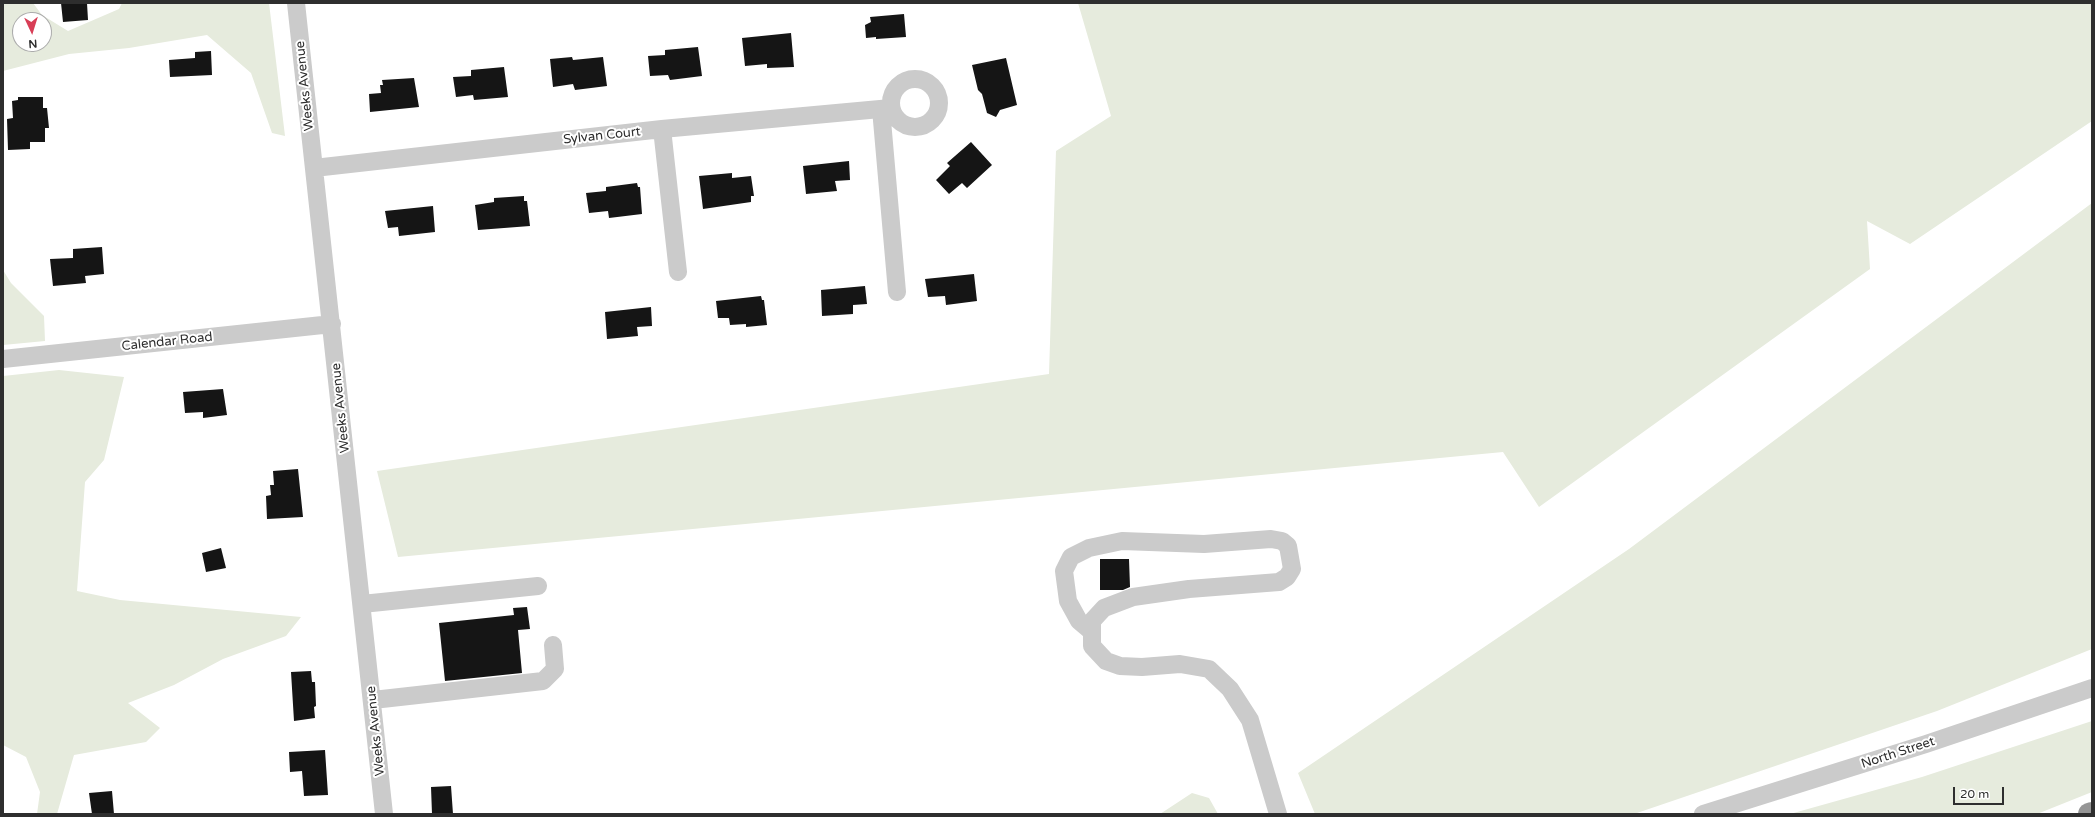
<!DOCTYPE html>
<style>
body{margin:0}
#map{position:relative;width:2095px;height:817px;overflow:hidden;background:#fff;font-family:"Varela Round",sans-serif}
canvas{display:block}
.frame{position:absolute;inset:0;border:4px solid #2e2e2e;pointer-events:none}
.north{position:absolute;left:12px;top:12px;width:40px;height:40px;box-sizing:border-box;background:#fff;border:1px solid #ababab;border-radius:50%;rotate:176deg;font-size:11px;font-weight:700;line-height:16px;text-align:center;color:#2e2e2e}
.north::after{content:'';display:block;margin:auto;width:14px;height:18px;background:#d83e56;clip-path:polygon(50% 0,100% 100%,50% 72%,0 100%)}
.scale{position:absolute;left:1953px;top:787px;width:51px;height:18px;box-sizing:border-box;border:2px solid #2e2e2e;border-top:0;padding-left:5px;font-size:12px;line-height:14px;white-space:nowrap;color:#2e2e2e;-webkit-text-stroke:3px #fff;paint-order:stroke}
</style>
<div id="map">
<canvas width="2095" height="817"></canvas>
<div class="frame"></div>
<div class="north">N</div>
<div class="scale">20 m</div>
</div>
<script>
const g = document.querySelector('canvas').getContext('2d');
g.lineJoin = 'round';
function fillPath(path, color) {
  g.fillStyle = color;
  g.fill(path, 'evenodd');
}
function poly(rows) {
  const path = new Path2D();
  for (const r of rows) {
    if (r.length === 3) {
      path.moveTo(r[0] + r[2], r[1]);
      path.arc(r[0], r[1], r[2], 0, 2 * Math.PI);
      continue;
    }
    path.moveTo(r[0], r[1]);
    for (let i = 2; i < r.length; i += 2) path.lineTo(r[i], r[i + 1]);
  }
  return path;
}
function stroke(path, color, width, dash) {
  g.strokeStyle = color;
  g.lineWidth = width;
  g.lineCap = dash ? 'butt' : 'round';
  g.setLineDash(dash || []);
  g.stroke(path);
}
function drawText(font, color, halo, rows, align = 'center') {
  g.font = font + ' "Varela Round",sans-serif';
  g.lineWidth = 4;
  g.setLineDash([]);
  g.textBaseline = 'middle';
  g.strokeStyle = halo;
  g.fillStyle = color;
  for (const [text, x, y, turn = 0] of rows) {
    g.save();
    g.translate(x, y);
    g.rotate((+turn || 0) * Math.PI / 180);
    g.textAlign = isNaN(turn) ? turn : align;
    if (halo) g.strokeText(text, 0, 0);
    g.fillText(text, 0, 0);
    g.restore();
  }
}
const green = poly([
 [3,3,33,3,42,15,68,31,119,9,122,3,269,3,285,136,272,133,251,73,207,35,129,48,69,54,3,71],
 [20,20,44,20,44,44,20,44],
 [1078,3,2092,3,2092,121,1910,244,1867,221,1870,269,1539,507,1503,452,398,557,377,471,1049,374,1056,151,1111,116],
 [2092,203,2092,649,1937,711,1634,814,1315,814,1298,773,1629,549],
 [3,270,11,283,44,316,45,341,3,345],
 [59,370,124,377,104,460,85,482,77,591,120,600,301,617,286,636,223,659,174,685,128,703,160,728,146,742,74,755,57,814,37,814,40,792,26,757,3,745,3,376],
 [2092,721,2092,792,2037,814,1790,814,1922,777],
 [1192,793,1209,798,1218,814,1160,814]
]);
const building = poly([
 [61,3,87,3,88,20,63,22],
 [904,14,906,37,876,39,876,37,866,38,865,25,871,22,870,17],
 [791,33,794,67,767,68,767,64,745,66,742,38],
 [698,47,702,76,670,80,668,75,650,76,648,56,665,55,665,50],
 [211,51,212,75,170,77,169,60,195,58,195,52],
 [572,57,573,60,603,57,607,86,575,90,573,84,553,87,550,59],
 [1006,58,1017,105,1000,110,996,117,987,113,982,94,978,90,972,65],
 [504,67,508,97,474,100,473,95,456,97,453,77,471,76,471,70],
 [414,78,419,107,370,112,369,94,381,93,380,85,383,85,382,80],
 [18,97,43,97,43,108,47,108,49,128,45,128,45,142,30,142,30,149,8,150,7,119,13,118,12,101,18,100],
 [971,142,992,165,967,188,962,183,949,194,936,180,950,166,947,163],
 [849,161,850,180,835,181,837,191,806,194,803,166],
 [732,173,732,178,751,176,754,196,751,196,751,202,703,209,699,176],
 [637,183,638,187,640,187,642,214,609,218,608,211,589,213,586,193,606,191,606,187],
 [524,196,524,201,527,201,530,226,478,230,475,205,494,202,494,198],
 [433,206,435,232,399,236,398,227,388,228,385,211],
 [102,247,104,274,85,276,86,283,53,286,50,259,73,258,73,249],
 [974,274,977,301,946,305,945,296,928,297,925,279],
 [865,286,867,304,853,305,853,314,822,316,821,290],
 [761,296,762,300,764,300,767,325,746,327,746,324,730,325,729,318,718,318,716,301],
 [651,307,652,326,637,327,638,336,607,339,605,312],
 [223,389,227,415,203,418,203,412,185,413,183,392],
 [298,469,303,517,267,519,266,496,271,495,270,485,274,485,273,471],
 [221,548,226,568,206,572,202,553],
 [1100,559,1129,559,1130,587,1123,590,1100,590],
 [527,607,530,629,518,630,522,673,445,681,439,623,514,615,513,608],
 [311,671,312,682,315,682,316,706,314,707,315,718,294,721,291,672],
 [325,750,328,795,304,796,302,771,290,772,289,752],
 [451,786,453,814,432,814,431,787],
 [112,791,114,814,92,814,89,793]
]);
const minor = poly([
 [296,3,384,814],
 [915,103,24],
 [881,109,897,292],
 [662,129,678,272],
 [314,168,662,129,891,108],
 [3,359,332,324],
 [362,604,538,586],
 [1092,632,1079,621,1068,601,1064,571,1071,557,1089,548,1122,541,1204,544,1271,539,1282,541,1288,546,1292,569,1287,577,1279,582,1189,589,1133,597,1104,608,1092,621,1092,646,1106,661,1120,666,1142,667,1180,664,1209,669,1230,689,1250,720,1278,814],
 [373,700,543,681,555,669,553,645],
 [1703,814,1926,744,2092,688]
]);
const highway = poly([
 [2089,814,2092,813]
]);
const streetNames = [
 ["Weeks Avenue",305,86,-96],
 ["Sylvan Court",602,136,-6],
 ["Calendar Road",167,342,-6],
 ["Weeks Avenue",341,408,-96],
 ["Weeks Avenue",376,731,-96],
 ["North Street",1898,753,-18]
];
fillPath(green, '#e6ebdd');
fillPath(building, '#151515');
stroke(minor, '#cbcbcb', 18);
stroke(highway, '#959595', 22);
drawText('13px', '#2e2e2e', '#fff', streetNames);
</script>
